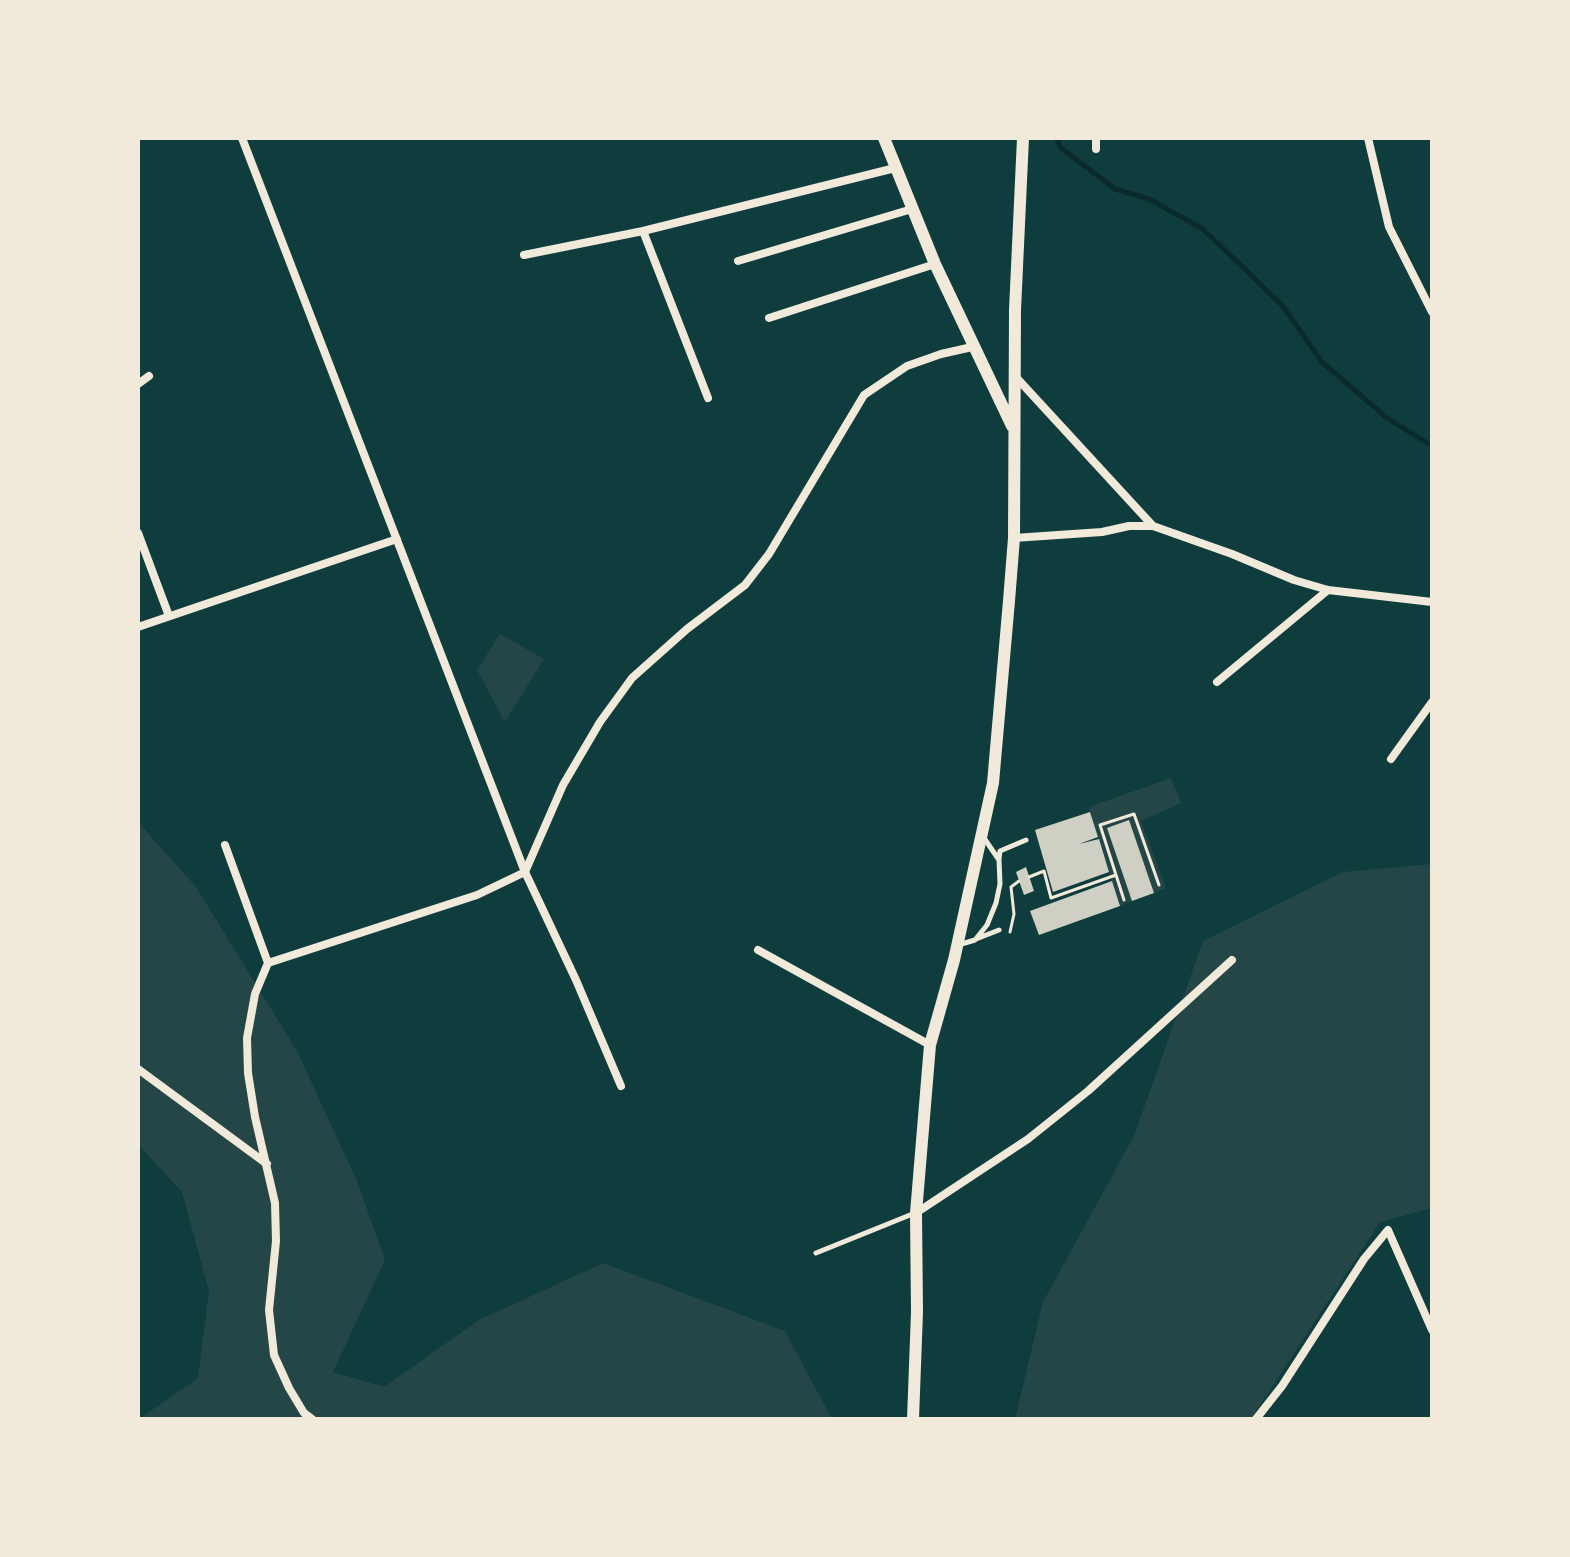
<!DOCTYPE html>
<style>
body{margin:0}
#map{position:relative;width:1570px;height:1557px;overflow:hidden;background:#0f3d3e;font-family:"DejaVu Sans",sans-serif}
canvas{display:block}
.frame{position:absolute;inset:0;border:140px solid #f1e9da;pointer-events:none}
</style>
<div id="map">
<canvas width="1570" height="1557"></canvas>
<div class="frame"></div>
</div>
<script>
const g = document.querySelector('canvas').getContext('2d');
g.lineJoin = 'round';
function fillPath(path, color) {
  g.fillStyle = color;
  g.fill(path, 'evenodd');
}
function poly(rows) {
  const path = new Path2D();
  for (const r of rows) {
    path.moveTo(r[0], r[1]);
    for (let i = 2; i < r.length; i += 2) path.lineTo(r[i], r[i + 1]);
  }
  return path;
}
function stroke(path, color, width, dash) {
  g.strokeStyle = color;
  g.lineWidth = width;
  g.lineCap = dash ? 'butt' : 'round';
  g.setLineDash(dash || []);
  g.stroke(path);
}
const green = poly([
 [500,634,544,659,505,722,477,670],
 [1171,778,1181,803,1141,821,1166,888,1154,893,1129,821,1107,828,1132,901,1120,906,1089,807],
 [138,822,196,887,297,1051,357,1181,385,1260,333,1372,384,1387,479,1320,603,1263,785,1331,832,1419,139,1419,198,1378,209,1291,182,1192,138,1144],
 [1432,864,1432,1208,1380,1222,1251,1419,1015,1419,1043,1302,1134,1136,1203,941,1343,872]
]);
const stream = poly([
 [1056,138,1061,148,1115,189,1149,199,1203,229,1282,305,1322,362,1387,418,1432,446]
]);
const building = poly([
 [1090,812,1098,837,1079,844,1099,839,1109,872,1053,892,1035,830],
 [1129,820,1154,893,1132,901,1107,828],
 [1026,867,1034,891,1024,895,1016,872],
 [1112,881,1120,906,1039,935,1030,911]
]);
const path = poly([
 [1116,875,1124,900],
 [1029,877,1044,871,1051,898,1116,875,1100,825,1134,814,1159,885],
 [1010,932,1014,914,1011,887,1019,881]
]);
const service = poly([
 [999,859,1000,851,1026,840],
 [976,939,999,930],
 [958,945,975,940,987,925,996,903,1000,884,999,860,984,838],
 [816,1253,915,1213]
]);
const minor = poly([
 [242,138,525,872,576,980,621,1086],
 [1368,138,1389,227,1432,312],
 [1096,149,1096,138],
 [643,231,708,398],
 [524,255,643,231,895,168],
 [738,261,912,209],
 [769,318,935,264],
 [1014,375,1153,526],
 [138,384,149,376],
 [138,533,169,616],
 [1014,538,1102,532,1129,526,1153,526,1232,554,1294,580,1328,590,1432,602],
 [138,627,397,539],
 [1217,682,1328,590],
 [1391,759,1432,702],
 [225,845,268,963,255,994,247,1038,248,1073,255,1117,275,1203,276,1241,269,1310,274,1355,289,1388,304,1413,312,1419],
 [525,872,563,785,600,722,632,678,687,629,745,585,769,554,864,395,907,366,941,354,972,347],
 [758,950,930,1045],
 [268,963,477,895,525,872],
 [138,1069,267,1164],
 [916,1213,1028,1139,1088,1091,1232,960],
 [1256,1419,1282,1386,1364,1259,1388,1230,1432,1330]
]);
const tertiary = poly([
 [884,138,935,264,1012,426],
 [913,1419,917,1312,916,1213,930,1045,954,960,993,783,1009,601,1014,538,1015,310,1023,138]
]);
fillPath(green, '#244646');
stroke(stream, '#0a2a2b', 5);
fillPath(building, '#cfcfc3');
stroke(path, '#f1e9da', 3);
stroke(service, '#f1e9da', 5);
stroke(minor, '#f1e9da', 8);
stroke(tertiary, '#f1e9da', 12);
</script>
